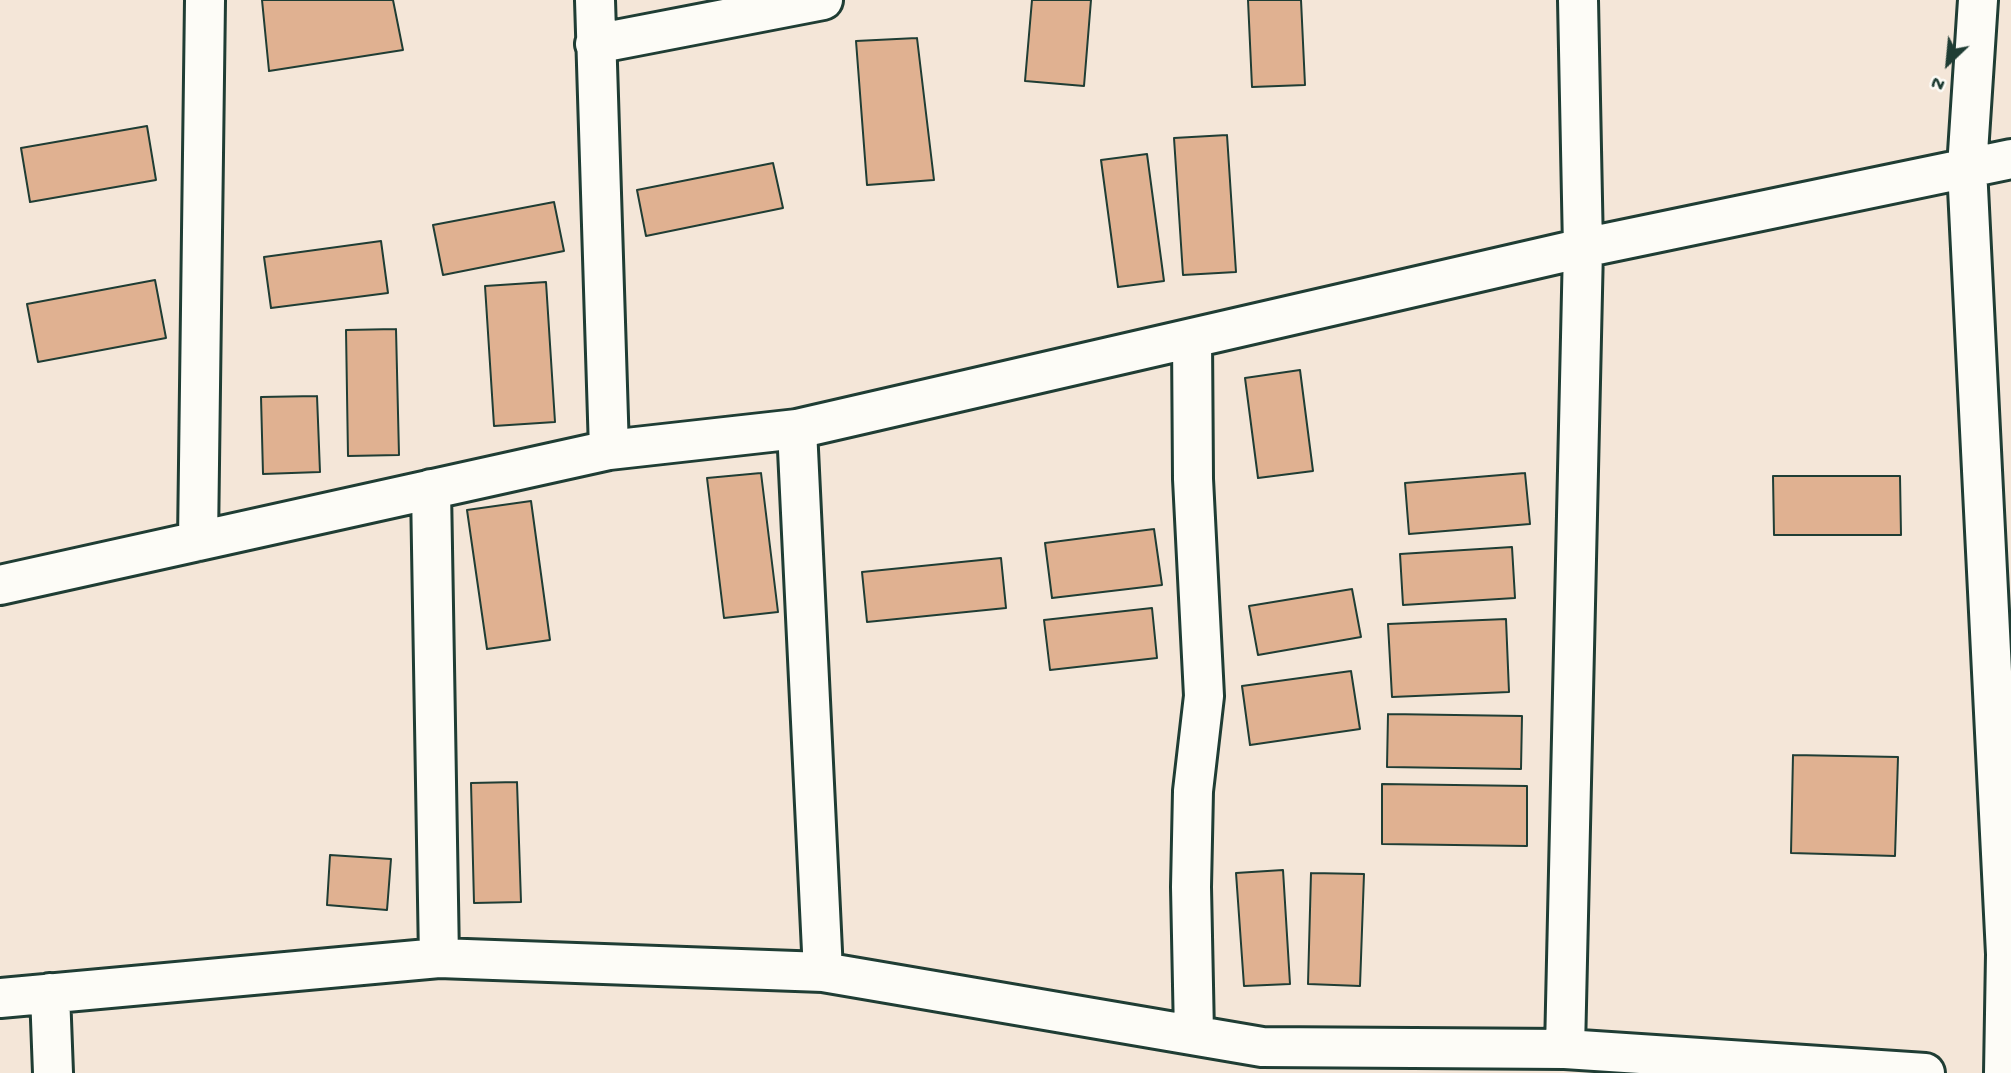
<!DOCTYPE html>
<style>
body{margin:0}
#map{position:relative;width:2011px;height:1073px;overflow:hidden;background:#f4e6d8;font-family:"Gochi Hand",sans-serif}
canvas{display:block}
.north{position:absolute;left:1913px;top:28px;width:70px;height:70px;-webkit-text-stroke:5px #fdfcf7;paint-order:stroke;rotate:206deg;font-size:19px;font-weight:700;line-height:28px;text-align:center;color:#1f3d34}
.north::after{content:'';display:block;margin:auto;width:24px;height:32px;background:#1f3d34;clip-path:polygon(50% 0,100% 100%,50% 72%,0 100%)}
</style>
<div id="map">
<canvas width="2011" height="1073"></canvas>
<div class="north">N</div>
</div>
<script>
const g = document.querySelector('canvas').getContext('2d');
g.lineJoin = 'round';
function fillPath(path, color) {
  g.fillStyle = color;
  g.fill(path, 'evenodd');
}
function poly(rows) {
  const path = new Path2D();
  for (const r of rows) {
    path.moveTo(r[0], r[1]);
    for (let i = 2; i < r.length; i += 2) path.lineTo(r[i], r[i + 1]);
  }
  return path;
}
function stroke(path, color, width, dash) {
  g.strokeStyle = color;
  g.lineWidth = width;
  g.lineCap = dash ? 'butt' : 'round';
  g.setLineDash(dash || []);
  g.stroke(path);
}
const building = poly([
 [262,0,393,0,403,50,269,71,262,0],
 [1032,0,1091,0,1084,86,1025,81,1032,0],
 [1248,0,1301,0,1305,85,1252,87,1248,0],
 [917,38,934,180,867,185,856,41,917,38],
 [147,126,156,180,30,202,21,148,147,126],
 [1227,135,1236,272,1183,275,1174,138,1227,135],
 [1147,154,1164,281,1118,287,1101,160,1147,154],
 [773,163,783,208,646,236,637,190,773,163],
 [554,202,564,251,443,275,433,225,554,202],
 [381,241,388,293,271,308,264,257,381,241],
 [155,280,166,338,38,362,27,304,155,280],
 [546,282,555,422,494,426,485,286,546,282],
 [396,329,399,455,348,456,346,330,396,329],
 [1300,370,1313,471,1258,478,1245,378,1300,370],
 [317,396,320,472,263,474,261,397,317,396],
 [761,473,778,612,724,618,707,478,761,473],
 [1525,473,1530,524,1409,534,1405,483,1525,473],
 [1773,476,1900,476,1901,535,1774,535,1773,476],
 [531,501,550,640,487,649,467,510,531,501],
 [1154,529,1162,585,1052,598,1045,543,1154,529],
 [1512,547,1515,598,1403,605,1400,554,1512,547],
 [1001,558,1006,608,867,622,862,572,1001,558],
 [1352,589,1361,637,1258,655,1249,606,1352,589],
 [1152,608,1157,658,1050,670,1044,620,1152,608],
 [1506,619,1509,692,1392,697,1388,624,1506,619],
 [1351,671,1360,729,1250,745,1242,686,1351,671],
 [1388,714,1522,716,1521,769,1387,767,1388,714],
 [1793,755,1898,757,1895,856,1791,853,1793,755],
 [517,782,521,902,474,903,471,783,517,782],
 [1382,784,1527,786,1527,846,1382,844,1382,784],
 [330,855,391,859,387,910,327,905,330,855],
 [1283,870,1290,984,1244,986,1236,873,1283,870],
 [1311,873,1364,874,1360,986,1308,984,1311,873]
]);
const street = poly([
 [595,0,609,450],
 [1978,0,1967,168,2006,954,2011,953],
 [595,44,823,0],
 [1192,338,1193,479,1204,696,1193,791,1191,887,1194,1034],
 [797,429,823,972],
 [431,489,439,958],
 [198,541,205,0],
 [0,585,609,450,797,429,1583,248,2011,159],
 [50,993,53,1073],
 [0,998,439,958,823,972,1262,1047,1565,1049,1925,1073],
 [1565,1049,1583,248,1578,0],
 [2004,1073,2006,954]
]);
fillPath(building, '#e0b191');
stroke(building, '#1f3d34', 2);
stroke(street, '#1f3d34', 44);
stroke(street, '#fdfcf7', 38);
</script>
